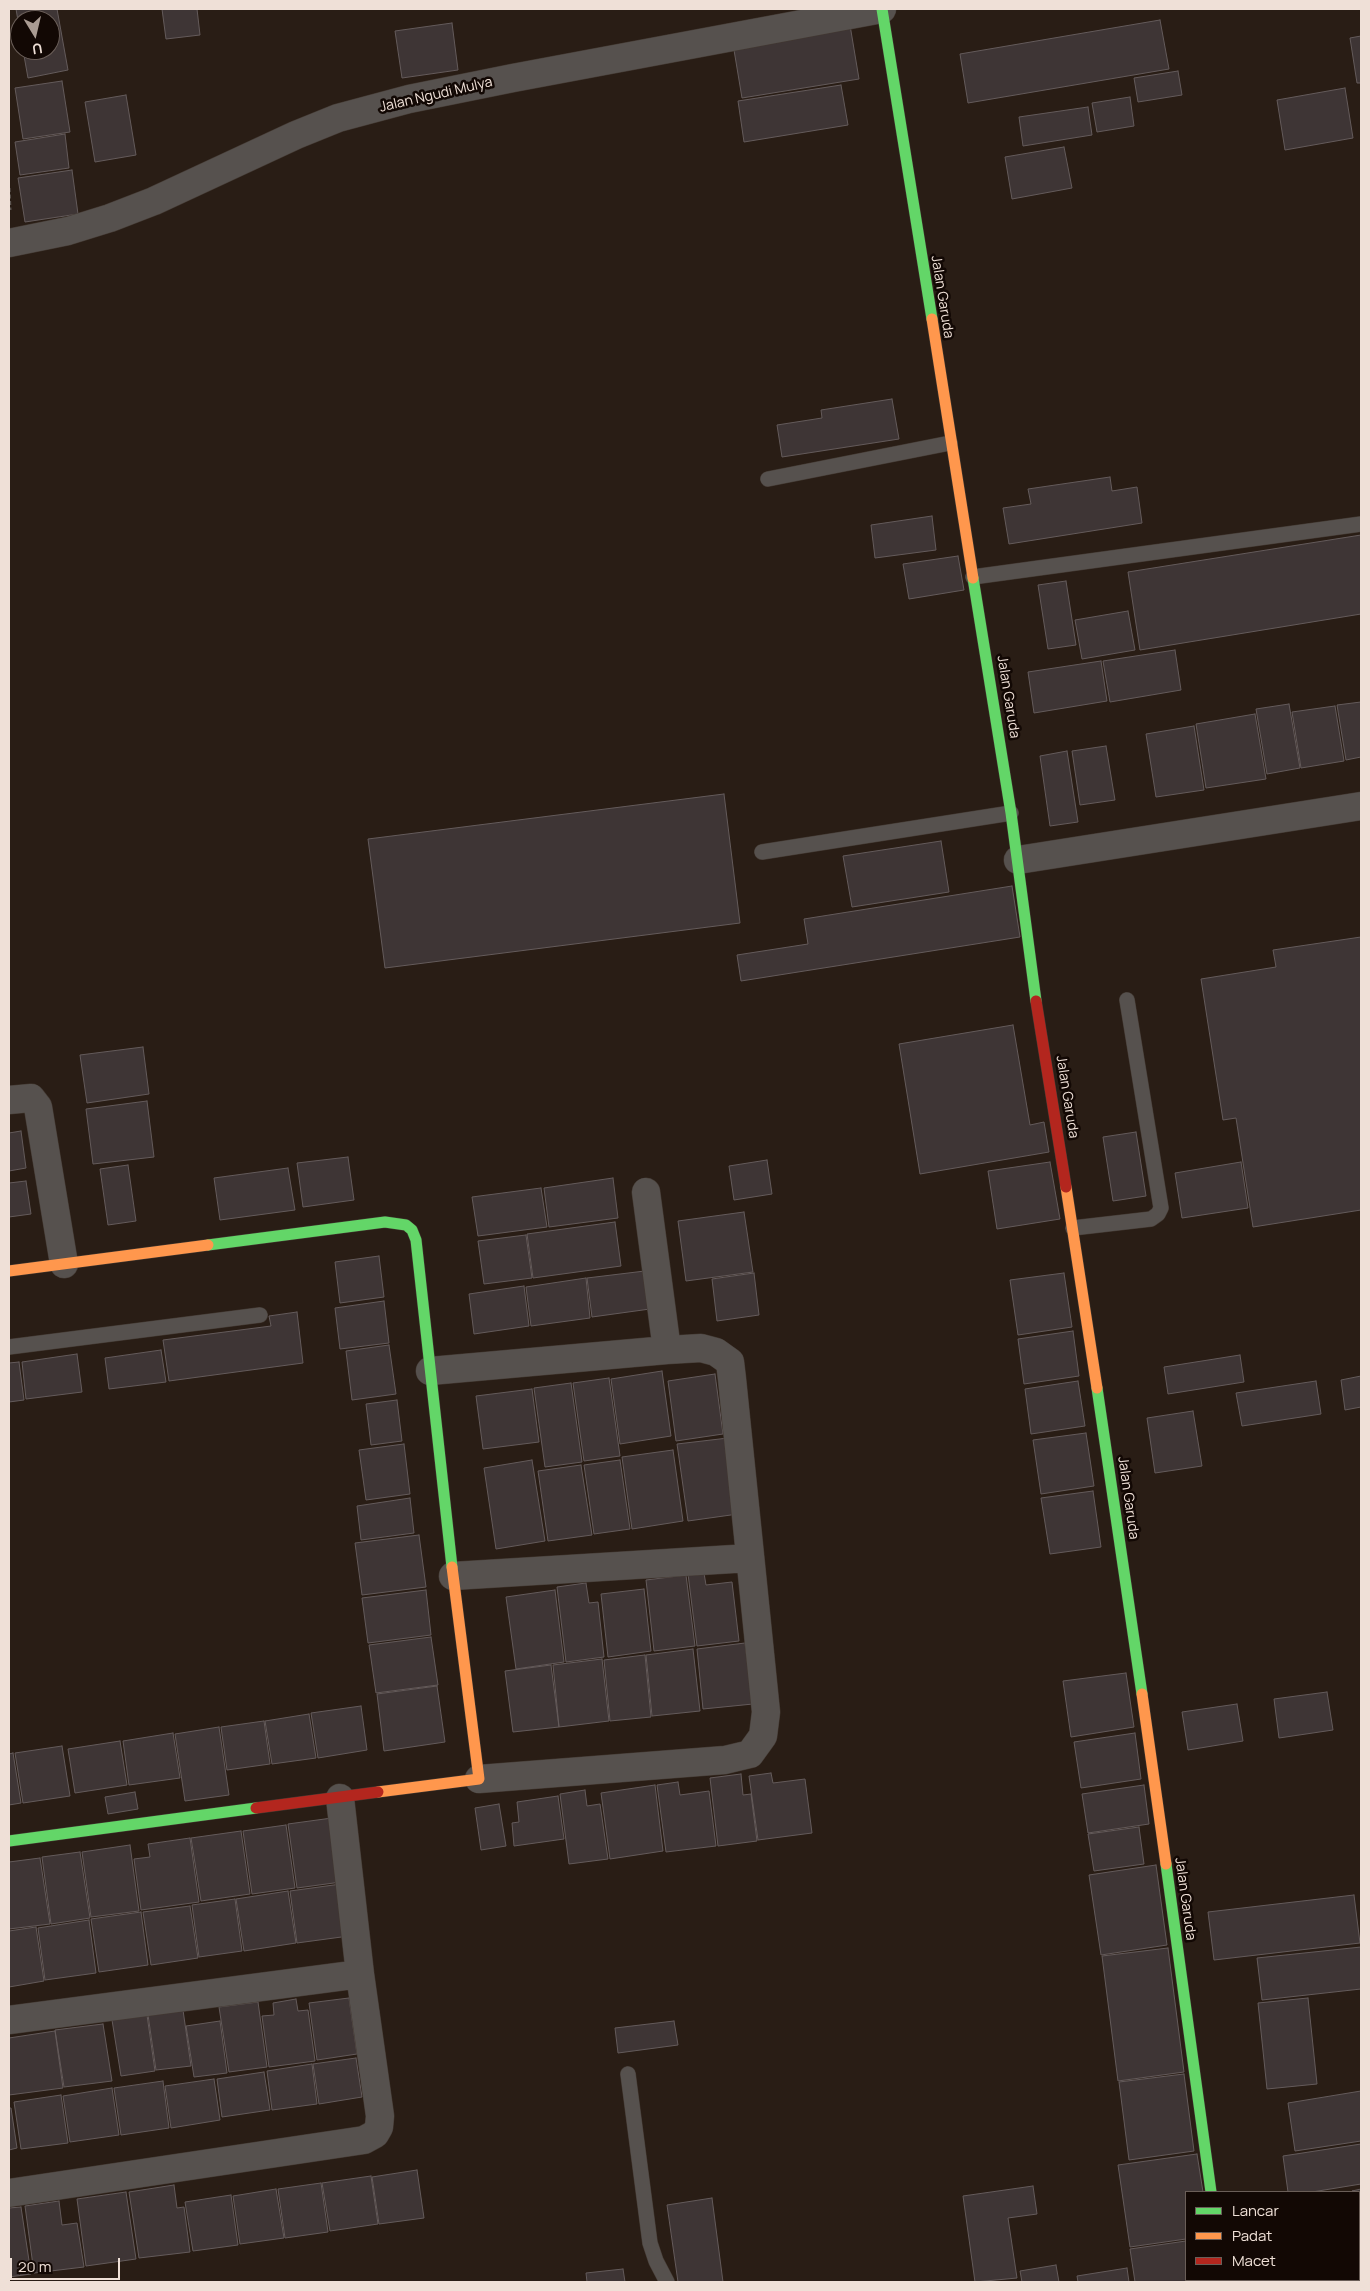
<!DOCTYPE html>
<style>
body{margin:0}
#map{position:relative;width:1370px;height:2291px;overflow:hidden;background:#291d15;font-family:Manrope,sans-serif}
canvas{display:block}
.frame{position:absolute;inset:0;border:10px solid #efe0d7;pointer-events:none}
.legend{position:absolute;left:1185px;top:2191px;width:175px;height:90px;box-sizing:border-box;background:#120804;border:1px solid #6a5e58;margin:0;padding:6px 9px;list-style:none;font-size:15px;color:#efe0d7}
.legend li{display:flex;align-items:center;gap:10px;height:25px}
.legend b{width:25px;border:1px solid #6a5e58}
.north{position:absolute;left:10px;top:10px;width:50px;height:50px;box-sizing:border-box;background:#120804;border:1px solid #6a5e58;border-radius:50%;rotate:171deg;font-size:14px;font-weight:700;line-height:20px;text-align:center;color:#efe0d7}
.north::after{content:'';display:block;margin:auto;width:18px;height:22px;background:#aa9c93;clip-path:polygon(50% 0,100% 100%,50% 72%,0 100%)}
.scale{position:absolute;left:10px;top:2258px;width:110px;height:22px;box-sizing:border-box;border:2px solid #efe0d7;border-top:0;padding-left:6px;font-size:15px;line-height:18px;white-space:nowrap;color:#efe0d7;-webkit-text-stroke:4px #120804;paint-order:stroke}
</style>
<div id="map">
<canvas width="1370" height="2291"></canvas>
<div class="frame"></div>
<ul class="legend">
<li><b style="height:6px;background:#63d668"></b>Lancar</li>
<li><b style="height:6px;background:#ff974d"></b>Padat</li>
<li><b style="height:6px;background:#b3261e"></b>Macet</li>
</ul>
<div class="north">U</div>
<div class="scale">20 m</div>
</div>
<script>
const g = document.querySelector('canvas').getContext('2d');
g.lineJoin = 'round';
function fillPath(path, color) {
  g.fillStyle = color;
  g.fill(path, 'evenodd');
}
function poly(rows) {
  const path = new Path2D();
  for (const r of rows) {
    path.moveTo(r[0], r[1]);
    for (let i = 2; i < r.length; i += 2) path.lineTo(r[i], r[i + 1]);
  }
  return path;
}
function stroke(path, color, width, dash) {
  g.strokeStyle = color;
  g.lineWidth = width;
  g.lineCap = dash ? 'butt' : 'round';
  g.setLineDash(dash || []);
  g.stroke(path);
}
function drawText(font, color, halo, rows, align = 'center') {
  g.font = font + ' Manrope,sans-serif';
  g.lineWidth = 5;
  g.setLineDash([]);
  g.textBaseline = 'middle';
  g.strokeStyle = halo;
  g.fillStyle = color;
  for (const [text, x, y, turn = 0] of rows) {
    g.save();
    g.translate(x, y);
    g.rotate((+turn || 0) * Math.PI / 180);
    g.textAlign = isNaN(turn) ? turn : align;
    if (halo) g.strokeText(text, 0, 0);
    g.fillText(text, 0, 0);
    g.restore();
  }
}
const building = poly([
 [16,9,57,9,68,70,28,78,23,50,50,50,50,20,20,20,20,32,16,9],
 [162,9,197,9,200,35,166,39,162,9],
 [1160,20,1169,69,968,103,960,54,1160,20],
 [452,23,458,70,402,78,395,31,452,23],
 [850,25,859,79,742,98,733,44,850,25],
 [1361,36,1361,83,1357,83,1350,38,1361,36],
 [1178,71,1182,95,1138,102,1134,78,1178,71],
 [62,81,70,132,23,139,15,88,62,81],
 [841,85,848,125,744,142,738,101,841,85],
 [1345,88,1353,138,1285,150,1277,100,1345,88],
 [126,95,136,155,95,162,85,102,126,95],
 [1130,97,1134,126,1097,132,1092,103,1130,97],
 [1088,107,1092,135,1023,146,1019,117,1088,107],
 [65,134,69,168,20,175,15,142,65,134],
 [1064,147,1072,188,1012,199,1005,157,1064,147],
 [72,170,78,214,25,222,18,178,72,170],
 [892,399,899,439,782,457,777,425,822,418,821,410,892,399],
 [1110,477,1112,491,1137,487,1142,523,1009,544,1003,508,1031,504,1028,489,1110,477],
 [932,516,936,550,875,558,871,525,932,516],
 [1361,535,1361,614,1140,650,1128,572,1361,535],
 [958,556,964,590,909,599,903,564,958,556],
 [1066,581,1076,645,1048,649,1038,585,1066,581],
 [1128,611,1135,650,1082,659,1075,620,1128,611],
 [1175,650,1181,690,1110,702,1103,661,1175,650],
 [1101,661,1107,701,1034,713,1028,672,1101,661],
 [1361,702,1361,757,1346,760,1337,705,1361,702],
 [1289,704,1300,768,1267,774,1256,709,1289,704],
 [1335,706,1344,761,1301,768,1292,712,1335,706],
 [1255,714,1266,779,1206,788,1196,724,1255,714],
 [1194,726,1204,790,1156,797,1146,734,1194,726],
 [1106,746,1115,800,1080,805,1072,751,1106,746],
 [1067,751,1078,822,1050,826,1040,756,1067,751],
 [724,794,740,923,385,968,368,839,724,794],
 [941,841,949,892,852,907,843,856,941,841],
 [1012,886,1020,937,741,981,737,955,808,944,804,919,1012,886],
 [1361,937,1361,1210,1253,1227,1236,1118,1223,1120,1201,979,1276,967,1273,950,1361,937],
 [1013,1025,1030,1125,1044,1122,1049,1152,920,1174,899,1044,1013,1025],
 [143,1047,149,1094,87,1103,80,1055,143,1047],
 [147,1101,154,1157,93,1164,86,1109,147,1101],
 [21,1131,26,1168,9,1171,9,1133,21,1131],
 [1136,1132,1146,1196,1113,1201,1103,1137,1136,1132],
 [348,1157,354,1200,303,1207,297,1163,348,1157],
 [767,1160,772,1194,734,1200,729,1166,767,1160],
 [1050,1162,1060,1219,997,1229,988,1171,1050,1162],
 [1241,1162,1248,1208,1182,1218,1175,1173,1241,1162],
 [128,1165,136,1221,108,1225,100,1169,128,1165],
 [288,1168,295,1210,220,1220,214,1178,288,1168],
 [613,1178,618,1218,549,1227,544,1188,613,1178],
 [26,1181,31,1214,9,1217,9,1183,26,1181],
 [541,1188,547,1227,478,1236,472,1197,541,1188],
 [744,1212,753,1272,686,1281,678,1221,744,1212],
 [615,1222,621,1266,533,1278,527,1234,615,1222],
 [526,1235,532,1278,484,1284,478,1241,526,1235],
 [379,1256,384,1297,340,1303,335,1262,379,1256],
 [645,1271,650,1309,592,1317,587,1278,645,1271],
 [754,1273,759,1315,717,1321,712,1279,754,1273],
 [1064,1273,1072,1327,1018,1335,1010,1280,1064,1273],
 [586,1278,590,1318,531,1326,526,1287,586,1278],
 [524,1286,529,1326,474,1334,469,1294,524,1286],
 [384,1301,389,1343,340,1349,335,1308,384,1301],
 [297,1312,303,1363,169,1381,163,1340,271,1326,269,1316,297,1312],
 [1073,1331,1079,1376,1024,1384,1018,1339,1073,1331],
 [389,1345,396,1394,352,1400,346,1351,389,1345],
 [161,1350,166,1382,109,1389,105,1358,161,1350],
 [77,1354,82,1392,26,1399,22,1362,77,1354],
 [1240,1355,1244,1382,1168,1394,1164,1367,1240,1355],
 [19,1362,24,1400,9,1402,9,1363,19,1362],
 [662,1371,671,1436,620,1444,611,1379,662,1371],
 [715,1374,723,1434,676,1441,668,1381,715,1374],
 [1361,1376,1361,1407,1345,1410,1341,1380,1361,1376],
 [609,1378,620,1456,584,1461,573,1383,609,1378],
 [1078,1381,1085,1426,1031,1434,1025,1389,1078,1381],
 [1316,1381,1321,1414,1242,1426,1236,1393,1316,1381],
 [571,1383,582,1462,545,1467,534,1388,571,1383],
 [532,1389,539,1442,483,1449,476,1396,532,1389],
 [397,1400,402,1441,371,1445,366,1404,397,1400],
 [1193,1411,1202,1466,1155,1473,1147,1418,1193,1411],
 [1086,1433,1094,1486,1041,1494,1033,1440,1086,1433],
 [728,1438,738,1514,688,1521,677,1444,728,1438],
 [404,1444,410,1494,366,1500,359,1450,404,1444],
 [673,1450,683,1521,632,1529,622,1457,673,1450],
 [532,1460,545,1541,496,1549,484,1468,532,1460],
 [620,1460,630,1529,594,1534,584,1465,620,1460],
 [581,1465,592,1535,548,1541,538,1471,581,1465],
 [1093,1491,1101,1547,1050,1554,1041,1498,1093,1491],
 [410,1498,414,1533,361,1540,357,1506,410,1498],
 [419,1535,426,1587,362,1595,355,1543,419,1535],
 [704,1573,706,1585,732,1582,739,1641,697,1646,688,1574,704,1573],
 [686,1575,695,1646,654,1651,646,1580,686,1575],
 [586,1583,589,1603,598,1602,604,1657,566,1662,557,1587,586,1583],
 [644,1589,651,1651,608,1657,601,1594,644,1589],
 [426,1590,431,1635,368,1643,362,1598,426,1590],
 [555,1590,564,1662,516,1669,506,1597,555,1590],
 [431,1637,438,1685,376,1693,369,1645,431,1637],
 [745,1643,753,1704,703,1709,697,1649,745,1643],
 [693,1649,700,1711,652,1716,646,1655,693,1649],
 [645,1655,651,1717,610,1721,604,1660,645,1655],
 [602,1659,609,1721,559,1727,553,1665,602,1659],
 [551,1665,559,1727,513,1732,505,1671,551,1665],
 [1126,1673,1134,1727,1071,1737,1063,1681,1126,1673],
 [437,1686,445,1742,384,1751,377,1694,437,1686],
 [1327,1692,1333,1730,1279,1738,1274,1699,1327,1692],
 [1237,1704,1243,1741,1188,1750,1182,1712,1237,1704],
 [361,1706,367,1750,318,1758,311,1713,361,1706],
 [309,1714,316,1758,272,1764,265,1721,309,1714],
 [264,1721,270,1764,227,1770,221,1727,264,1721],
 [219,1727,229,1795,185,1801,175,1734,219,1727],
 [173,1733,180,1778,129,1785,123,1741,173,1733],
 [1135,1733,1141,1779,1081,1788,1074,1742,1135,1733],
 [120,1741,127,1785,75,1793,68,1749,120,1741],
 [62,1746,70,1796,23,1803,15,1753,62,1746],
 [13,1753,21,1803,9,1805,9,1754,13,1753],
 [771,1773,773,1783,805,1779,812,1833,758,1840,749,1776,771,1773],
 [741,1774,743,1795,751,1794,757,1841,718,1846,710,1778,741,1774],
 [678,1782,680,1795,709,1791,716,1846,666,1852,657,1785,678,1782],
 [655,1785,663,1851,610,1859,601,1793,655,1785],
 [1144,1785,1149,1824,1088,1833,1082,1794,1144,1785],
 [585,1790,587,1806,600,1804,608,1859,569,1864,560,1794,585,1790],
 [135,1792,138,1809,108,1814,105,1797,135,1792],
 [558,1796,564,1839,514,1846,512,1823,519,1822,517,1802,558,1796],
 [499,1804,506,1846,481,1850,475,1808,499,1804],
 [332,1818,341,1882,297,1888,288,1824,332,1818],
 [286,1825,295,1888,252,1894,243,1831,286,1825],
 [1139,1827,1144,1864,1094,1871,1088,1834,1139,1827],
 [241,1831,250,1894,201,1901,191,1838,241,1831],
 [190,1838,199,1902,141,1910,134,1859,150,1857,148,1844,190,1838],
 [130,1845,139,1911,91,1917,82,1852,130,1845],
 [80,1852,90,1918,51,1924,42,1857,80,1852],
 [40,1858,50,1924,9,1929,9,1862,40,1858],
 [1156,1865,1167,1945,1101,1955,1089,1875,1156,1865],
 [341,1884,349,1936,297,1943,290,1891,341,1884],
 [288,1891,296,1943,244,1951,236,1899,288,1891],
 [1354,1895,1360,1943,1214,1960,1208,1912,1354,1895],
 [235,1899,242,1951,199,1957,192,1905,235,1899],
 [190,1906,198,1958,151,1965,143,1912,190,1906],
 [141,1912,148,1965,99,1972,91,1919,141,1912],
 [89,1920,96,1973,45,1980,38,1928,89,1920],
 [36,1927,44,1981,9,1987,9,1931,36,1927],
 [1361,1947,1361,1989,1262,2000,1257,1958,1361,1947],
 [1168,1948,1184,2072,1118,2081,1102,1956,1168,1948],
 [349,1998,357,2054,317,2060,309,2003,349,1998],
 [1308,1998,1317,2084,1267,2089,1258,2003,1308,1998],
 [296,1999,298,2011,308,2010,315,2061,269,2067,262,2016,274,2015,273,2003,296,1999],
 [258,2002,267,2067,229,2072,219,2007,258,2002],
 [183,2010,191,2066,156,2070,148,2015,183,2010],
 [147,2015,155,2071,121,2076,112,2020,147,2015],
 [220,2021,227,2073,194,2077,186,2026,220,2021],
 [674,2021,678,2045,618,2053,615,2028,674,2021],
 [103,2024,112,2081,64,2087,55,2030,103,2024],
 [55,2031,63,2088,9,2095,9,2038,55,2031],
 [356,2058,362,2097,319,2104,313,2064,356,2058],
 [312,2064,317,2104,272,2110,267,2071,312,2064],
 [264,2072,270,2110,222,2117,217,2079,264,2072],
 [1184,2074,1194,2151,1129,2160,1119,2082,1184,2074],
 [214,2079,220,2120,171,2128,165,2086,214,2079],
 [163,2081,169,2128,121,2135,114,2088,163,2081],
 [112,2088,119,2135,70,2142,63,2096,112,2088],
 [1361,2091,1361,2141,1295,2151,1288,2103,1361,2091],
 [61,2095,68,2143,21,2149,14,2102,61,2095],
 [9,2108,11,2108,17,2148,9,2150,9,2108],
 [1361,2144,1361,2184,1312,2192,1288,2192,1283,2156,1361,2144],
 [1197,2154,1203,2192,1186,2192,1186,2239,1130,2247,1118,2165,1197,2154],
 [417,2170,424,2218,379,2224,372,2177,417,2170],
 [371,2176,378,2224,330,2231,322,2183,371,2176],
 [321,2183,328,2232,285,2238,278,2189,321,2183],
 [174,2185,177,2208,184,2207,190,2252,139,2258,129,2192,174,2185],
 [1033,2186,1037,2214,1008,2218,1017,2278,975,2282,963,2196,1033,2186],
 [276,2189,284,2238,240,2244,233,2196,276,2189],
 [1361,2189,1361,2251,1359,2236,1359,2192,1352,2191,1361,2189],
 [126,2192,136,2259,86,2266,77,2199,126,2192],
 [231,2195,238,2245,193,2251,185,2202,231,2195],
 [712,2198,723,2282,678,2282,667,2205,712,2198],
 [59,2201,62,2225,77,2223,84,2267,34,2273,25,2206,59,2201],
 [21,2207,31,2274,9,2277,9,2208,21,2207],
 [1186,2241,1186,2280,1215,2280,1215,2282,1135,2282,1130,2249,1186,2241],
 [1056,2265,1059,2282,1022,2282,1020,2271,1056,2265],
 [1127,2268,1129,2282,1078,2282,1077,2276,1127,2268],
 [623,2269,625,2282,587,2282,586,2273,623,2269],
 [1291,2280,1353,2280,1353,2282,1291,2282,1291,2280]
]);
const path = poly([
 [9,188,10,210]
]);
const lane = poly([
 [768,479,950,443],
 [973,577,1361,524],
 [762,852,1011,813],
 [1073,1228,1151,1219,1158,1214,1161,1208,1127,1000],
 [9,1347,260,1315],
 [628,2074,650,2243,656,2261,667,2282]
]);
const street = poly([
 [9,243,68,231,110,218,154,201,296,135,338,118,409,99,513,78,882,9],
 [1018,860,1361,806],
 [9,1100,31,1098,38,1107,64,1264],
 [646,1192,667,1350],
 [430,1371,667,1350,701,1348,716,1352,730,1362,732,1379,766,1712,763,1736,750,1754,725,1760,479,1779],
 [453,1576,750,1558],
 [9,2020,360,1974],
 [9,2193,364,2140,375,2134,379,2127,380,2116,360,1974,340,1798]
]);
const fast = poly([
 [882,9,932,319],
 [973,578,1011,813,1036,1001],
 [208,1245,385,1222,406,1225,412,1230,416,1240,452,1567],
 [1097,1388,1142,1694],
 [9,1841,256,1808],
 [1166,1864,1211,2192],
 [1224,2280,1225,2282]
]);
const slow = poly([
 [932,319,973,578],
 [1066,1187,1097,1388],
 [9,1271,208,1245],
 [1142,1694,1166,1864],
 [378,1792,479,1779,452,1567]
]);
const jam = poly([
 [1036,1001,1066,1187],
 [256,1808,378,1792]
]);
const streetNames = [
 ["Jalan Ngudi Mulya",436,95,-13],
 ["Jalan Garuda",942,297,81],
 ["Jalan Garuda",1008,697,81],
 ["Jalan Garuda",1067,1097,81],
 ["Jalan Garuda",1128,1498,82],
 ["Jalan Garuda",1185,1899,82]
];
fillPath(building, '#3e3535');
stroke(building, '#645b5b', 1);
stroke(lane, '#433932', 16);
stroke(street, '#433932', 29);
stroke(fast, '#433932', 12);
stroke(slow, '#433932', 12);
stroke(jam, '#433932', 12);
stroke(path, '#5d5651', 3, [4, 2.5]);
stroke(lane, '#56514e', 15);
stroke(street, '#56514e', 28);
stroke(fast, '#63d668', 11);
stroke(slow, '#ff974d', 11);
stroke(jam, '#b3261e', 11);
drawText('14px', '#efe0d7', '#120804', streetNames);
</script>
